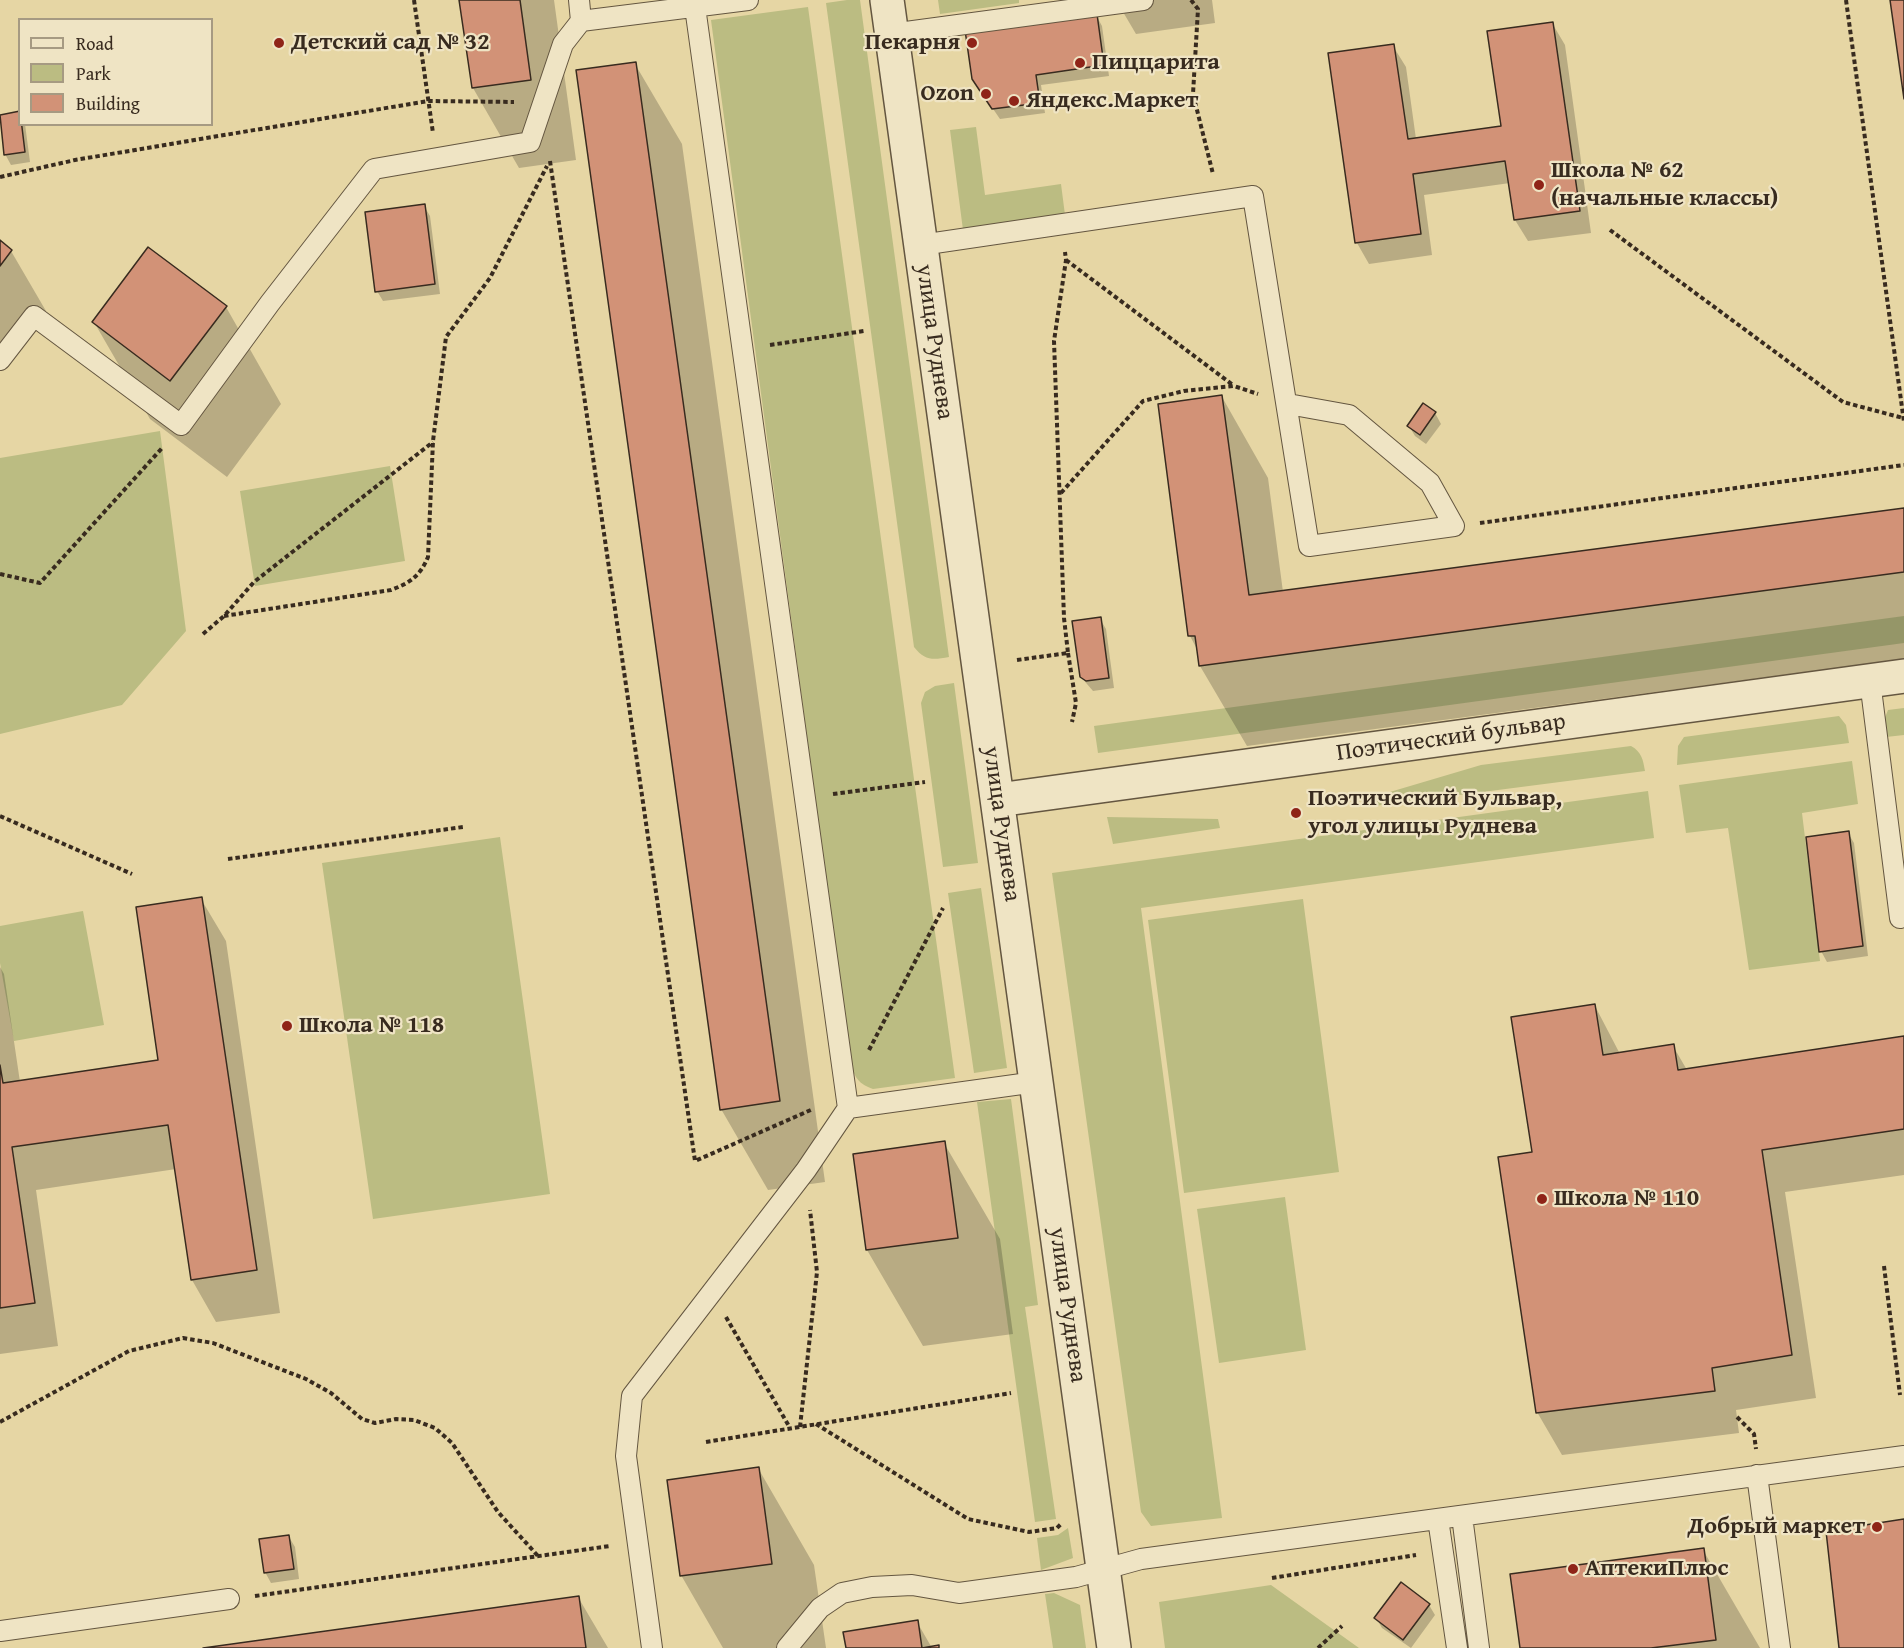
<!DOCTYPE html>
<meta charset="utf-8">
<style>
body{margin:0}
#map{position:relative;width:1904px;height:1648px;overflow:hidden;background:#e6d6a4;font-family:"Gentium Book Plus",serif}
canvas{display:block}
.legend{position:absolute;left:18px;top:18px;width:195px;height:108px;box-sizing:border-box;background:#efe4c4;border:2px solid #a69a82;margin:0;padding:8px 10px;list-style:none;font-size:18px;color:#382b1f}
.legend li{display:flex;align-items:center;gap:12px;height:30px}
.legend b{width:30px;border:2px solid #a69a82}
</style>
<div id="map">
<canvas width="1904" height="1648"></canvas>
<ul class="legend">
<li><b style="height:8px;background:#efe4c4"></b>Road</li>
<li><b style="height:16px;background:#bbbc82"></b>Park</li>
<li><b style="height:16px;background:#d29277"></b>Building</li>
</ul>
</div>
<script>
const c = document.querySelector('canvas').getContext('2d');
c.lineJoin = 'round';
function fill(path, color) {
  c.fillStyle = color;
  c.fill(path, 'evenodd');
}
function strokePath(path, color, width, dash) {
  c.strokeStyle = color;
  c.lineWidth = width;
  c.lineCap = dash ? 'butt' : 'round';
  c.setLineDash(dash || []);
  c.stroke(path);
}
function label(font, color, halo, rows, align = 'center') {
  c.font = font + ' "Gentium Book Plus",serif';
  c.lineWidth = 4.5;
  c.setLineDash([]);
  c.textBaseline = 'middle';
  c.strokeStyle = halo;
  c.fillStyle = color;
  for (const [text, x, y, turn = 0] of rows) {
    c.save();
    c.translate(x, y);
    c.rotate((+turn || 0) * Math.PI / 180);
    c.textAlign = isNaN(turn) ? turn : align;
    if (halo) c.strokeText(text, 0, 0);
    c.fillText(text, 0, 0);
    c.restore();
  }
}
fill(new Path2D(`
 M847 0H860L949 657C933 660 925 661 914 647L826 3Z
 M938 0H1019V3L940 14Z
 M808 7 955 1078 873 1089C859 1084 855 1078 851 1065L711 20Z
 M976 127 985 195 1061 184 1065 215 963 230 950 130Z
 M160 431 186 631 122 705 0 734V458Z
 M390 466 405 561 255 586 240 491Z
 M1904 616V643L1098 753 1094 726Z
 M954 683 978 863 943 867 921 703 925 692 935 686Z
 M1904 708V735L1886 737 1884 720 1888 710Z
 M1839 716 1846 725 1849 743 1677 765 1678 746 1684 737Z
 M1631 746C1642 752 1643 760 1645 771L1374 806 1373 797 1481 765Z
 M1852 761 1858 804 1802 813 1820 961 1749 970 1728 828 1686 833 1679 785Z
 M1648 791 1654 838 1141 908 1222 1518 1151 1526 1141 1512 1052 873Z
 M1107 817 1218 819 1220 828 1113 844Z
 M500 837 550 1194 373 1219 322 863Z
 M981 888 1007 1068 974 1073 948 893Z
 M1303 899 1339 1172 1184 1193 1148 920Z
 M83 911 104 1025 14 1041 0 963V926Z
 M1011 1099 1038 1305 1025 1307 1056 1519 1035 1522 977 1102Z
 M1285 1197 1306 1350 1219 1363 1197 1209Z
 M1068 1528 1073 1558 1041 1570 1037 1538 1058 1535Z
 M1271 1585 1359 1648H1165L1159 1602Z
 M1054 1593 1080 1605 1086 1648H1053L1045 1594Z`), '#bbbc82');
fill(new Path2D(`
 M461 0H554L576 160 519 168 473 88Z
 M1116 0H1212L1215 23 1136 34Z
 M1096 15 1102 26 1109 76 1041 85 1045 113 1000 119 980 90Z
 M1552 23 1565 45 1591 233 1528 241 1515 220 1510 183 1424 195 1432 255 1369 264 1357 243 1330 55 1393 46 1406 67 1416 139 1502 127Z
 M635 64 682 144 825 1182 768 1190 721 1109Z
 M19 113 20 124H25L30 162 11 165 5 154 0 116Z
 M424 206 430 216 440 294 383 301 377 291Z
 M0 242 11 251 46 311 0 371Z
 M226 307 281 404 227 477 150 419 94 322Z
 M1222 397 1268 478 1283 592 1904 509V659L1247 746 1200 666 1198 651 1190 636Z
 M1435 413 1441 424 1426 444 1415 436 1409 426Z
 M1100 619 1106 629 1114 688 1093 691 1081 677Z
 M1848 833 1854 843 1868 956 1827 962 1821 951Z
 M201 899 226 941 280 1313 216 1322 192 1280 176 1169 36 1190 58 1346 0 1354V967L4 974 20 1082 160 1062Z
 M1595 1006 1620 1054 1673 1046 1687 1070 1904 1038V1175L1785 1192 1816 1398 1736 1410 1739 1433 1562 1455 1537 1412 1533 1153Z
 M944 1143 1000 1239 1013 1334 923 1346 867 1250Z
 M758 1468 814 1565 826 1648H723L681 1575Z
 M289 1537 295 1547 299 1579 271 1583 265 1572Z
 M1703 1550 1760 1648H1521Z
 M578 1597 608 1648H214Z
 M1429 1605 1435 1615 1411 1648 1382 1628 1376 1618Z
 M917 1622 932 1648H939H847Z`), '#0003');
const building = new Path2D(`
 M459 0H520L531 80 472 88Z
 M1890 0H1904V99Z
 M1097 14 1104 65 1036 75 1040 103 992 109 972 79 965 30Z
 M1553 22 1580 211 1514 220 1505 161 1413 174 1421 234 1355 243 1328 53 1394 44 1408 139 1501 126 1487 31Z
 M636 62 780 1101 720 1110 576 70Z
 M20 111 25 152 4 155 0 115Z
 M425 204 435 284 375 292 365 212Z
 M0 240 12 250 0 266Z
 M148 247 227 306 170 381 92 322Z
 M1222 395 1249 595 1904 508V572L1199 666 1195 636H1188L1158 404Z
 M1423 403 1436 412 1420 435 1407 426Z
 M1101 617 1109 678 1086 681 1080 677 1072 621Z
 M1849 831 1863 946 1819 952 1806 837Z
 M202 897 257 1270 191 1280 168 1125 12 1147 35 1303 0 1308V1065L3 1083 158 1060 136 907Z
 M1595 1004 1603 1055 1674 1044 1678 1070 1904 1036V1129L1762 1150 1792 1355 1712 1368 1715 1391 1536 1413 1498 1157 1532 1152 1511 1017Z
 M945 1141 958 1238 866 1250 853 1154Z
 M759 1467 772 1564 680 1576 667 1480Z
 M1904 1519V1648H1839L1826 1531Z
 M289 1535 294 1569 264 1573 259 1539Z
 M1704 1548 1716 1640 1651 1648H1520L1510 1574Z
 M1401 1582 1430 1604 1403 1640 1374 1618Z
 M579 1596 586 1648H203Z
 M918 1620 922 1648 939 1645V1648H846L843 1632Z`);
fill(building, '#d29277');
strokePath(building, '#382b1f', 1.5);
const service = new Path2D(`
 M579 0 581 21 748 0
 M891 34 1143 0
 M921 245 1253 196 1309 546 1454 526 1430 483 1349 415 1288 404
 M0 360 34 316 181 425 270 303 374 169 530 142 563 44 581 21
 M1870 681 1900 918
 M848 1108 1036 1082
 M1757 1475 1780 1648
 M1462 1516 1479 1648
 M1438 1519 1457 1648
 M0 1631 229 1599
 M652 1648 626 1456 632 1396 806 1170 848 1108 695 7
 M787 1648 820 1608 842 1593 872 1587 912 1585 959 1593 1076 1577 1141 1559 1904 1456`);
const minor = new Path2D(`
 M887 0 1114 1648
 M998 800 1904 676`);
strokePath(service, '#645640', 22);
strokePath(minor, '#645640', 36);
strokePath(new Path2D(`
 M414 0 433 133
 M1191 0 1198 9 1193 94 1213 174
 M1846 0 1904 422
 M550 161 695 1161 813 1109
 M0 177 75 160 428 101 514 102
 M1610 230 1843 402 1903 418
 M1066 260 1233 385
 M770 345 864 331
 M1061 493 1143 401 1184 391 1234 386 1258 394
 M1480 523 1904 465
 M0 574 40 583 163 447
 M224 616 391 590C410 583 420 576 428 557L433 441 446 337 490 278 547 166
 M203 634 224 616 254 582 433 442
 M1068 653 1076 703 1072 722
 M1017 660 1068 653 1064 618 1054 341 1066 260 1065 252
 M833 794 925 782
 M0 816 132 874
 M228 859 463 827
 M869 1050 943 908
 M1884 1266 1900 1395
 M726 1317 790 1428
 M1737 1417 1754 1434 1756 1449
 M0 1422 129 1351 183 1338 213 1343 306 1379 331 1393 362 1419 375 1423 396 1419 414 1420 435 1428 452 1443 498 1512 538 1556
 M816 1424 968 1519 1029 1532 1057 1528 1061 1524
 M800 1427 817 1272 810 1210
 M706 1442 1011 1393
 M1272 1578 1416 1555
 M255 1596 610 1546
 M1318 1648 1342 1626`), '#382b1f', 4, [4.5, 3]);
strokePath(service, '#efe4c4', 20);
strokePath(minor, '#efe4c4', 33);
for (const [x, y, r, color] of [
 [279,43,6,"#8f2418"],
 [972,43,6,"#8f2418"],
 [1080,63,6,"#8f2418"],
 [986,94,6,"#8f2418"],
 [1014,101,6,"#8f2418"],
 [1539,185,6,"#8f2418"],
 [1296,813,6,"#8f2418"],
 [287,1026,6,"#8f2418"],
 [1542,1199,6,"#8f2418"],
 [1877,1527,6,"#8f2418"],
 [1573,1569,6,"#8f2418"]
]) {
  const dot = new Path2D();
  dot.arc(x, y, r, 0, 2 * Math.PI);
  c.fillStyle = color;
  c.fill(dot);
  strokePath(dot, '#efe4c4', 2);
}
label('bold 24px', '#382b1f', '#efe4c4', [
 ["Детский сад № 32",291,43],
 ["Пекарня",960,43,"right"],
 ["Пиццарита",1092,63],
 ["Ozon",974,94,"right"],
 ["Яндекс.Маркет",1026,101],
 ["Школа № 62",1551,171],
 ["(начальные классы)",1551,199],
 ["Поэтический Бульвар,",1308,799],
 ["угол улицы Руднева",1308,827],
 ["Школа № 118",299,1026],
 ["Школа № 110",1554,1199],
 ["Добрый маркет",1865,1527,"right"],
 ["АптекиПлюс",1585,1569]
], 'left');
label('24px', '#382b1f', '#efe4c4', [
 ["улица Руднева",934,342,82],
 ["Поэтический бульвар",1451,738,-8],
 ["улица Руднева",1001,824,82],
 ["улица Руднева",1067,1305,82]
]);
</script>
